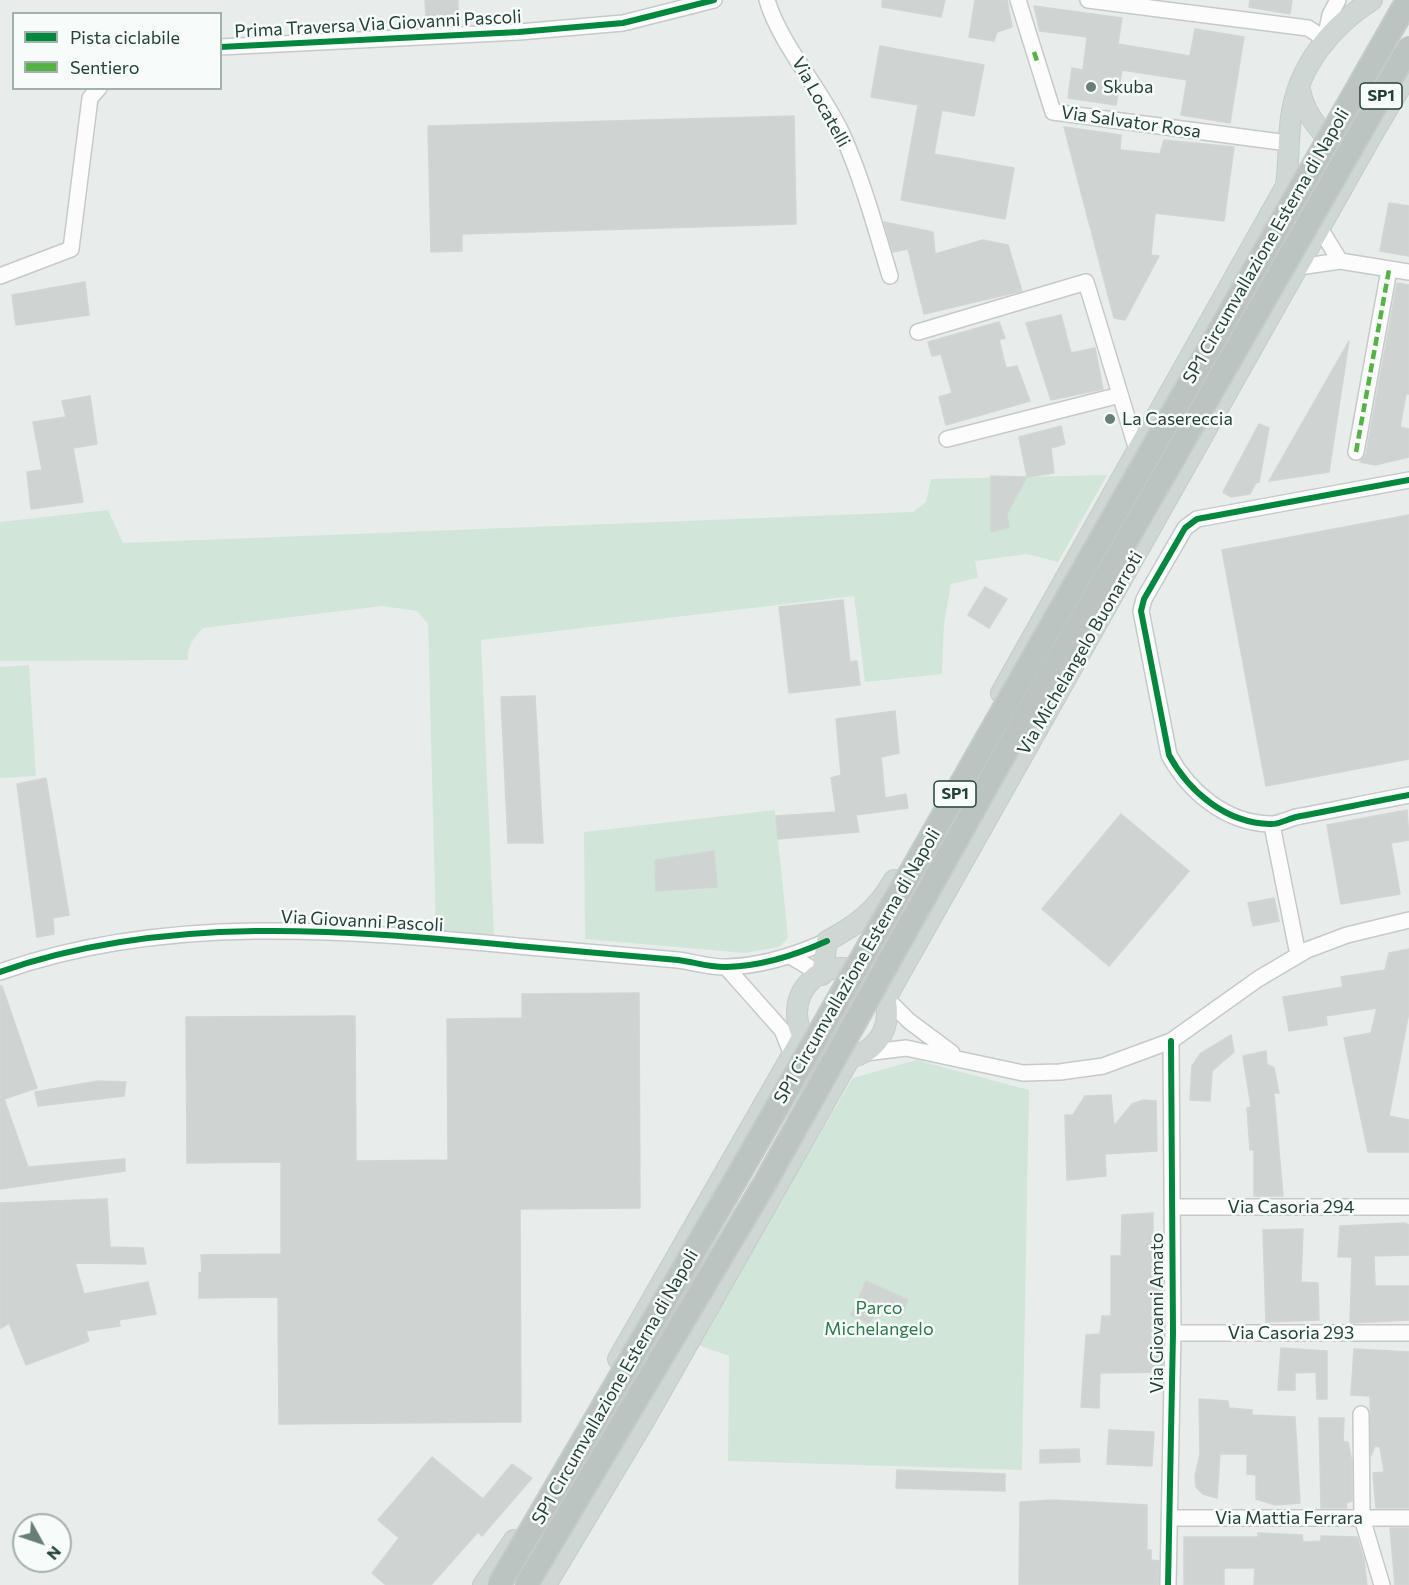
<!DOCTYPE html>
<style>
body{margin:0}
#map{position:relative;width:1409px;height:1585px;overflow:hidden;background:#e8edeb;font-family:Commissioner,sans-serif}
canvas{display:block}
.legend{position:absolute;left:12px;top:12px;width:210px;height:78px;box-sizing:border-box;background:#f7fbf9;border:2px solid #a3b1ad;margin:0;padding:8px 10px;list-style:none;font-size:18px;color:#24423a}
.legend li{display:flex;align-items:center;gap:12px;height:30px}
.legend b{width:30px;border:2px solid #a3b1ad}
.north{position:absolute;left:12px;top:1513px;width:60px;height:60px;box-sizing:border-box;background:#f7fbf9;border:2px solid #a3b1ad;border-radius:50%;rotate:130deg;font-size:16px;font-weight:700;line-height:24px;text-align:center;color:#24423a}
.north::after{content:'';display:block;margin:auto;width:21px;height:27px;background:#697e78;clip-path:polygon(50% 0,100% 100%,50% 72%,0 100%)}
</style>
<div id="map">
<canvas width="1409" height="1585"></canvas>
<ul class="legend">
<li><b style="height:8px;background:#00873e"></b>Pista ciclabile</li>
<li><b style="height:8px;background:#55b346"></b>Sentiero</li>
</ul>
<div class="north">N</div>
</div>
<script>
const c = document.querySelector('canvas').getContext('2d');
c.lineJoin = 'round';
function fill(path, color) {
  c.fillStyle = color;
  c.fill(path, 'evenodd');
}
function strokePath(path, color, width, dash) {
  c.strokeStyle = color;
  c.lineWidth = width;
  c.lineCap = dash ? 'butt' : 'round';
  c.setLineDash(dash || []);
  c.stroke(path);
}
function label(font, color, halo, rows, align = 'center') {
  c.font = font + ' Commissioner,sans-serif';
  c.lineWidth = 5;
  c.setLineDash([]);
  c.textBaseline = 'middle';
  c.strokeStyle = halo;
  c.fillStyle = color;
  for (const [text, x, y, turn = 0] of rows) {
    c.save();
    c.translate(x, y);
    c.rotate((+turn || 0) * Math.PI / 180);
    c.textAlign = isNaN(turn) ? turn : align;
    if (halo) c.strokeText(text, 0, 0);
    c.fillText(text, 0, 0);
    c.restore();
  }
}
fill(new Path2D(`
 M1107 475 1058 562 1027 554 975 561 978 578 951 584 944 624 942 674 865 682 854 596 481 640 494 936 436 932 428 624 417 611 382 606 203 628C194 638 187 646 188 660L0 661V522L108 510 123 543 913 512 926 502 931 479Z
 M29 665 36 776 0 778V667Z
 M775 810 788 938 779 947 745 953 585 939 584 832Z
 M916 1060 1029 1090 1022 1470 728 1461 729 1356 695 1344 853 1078Z`), '#d1e6d8');
const building = new Path2D(`
 M425 0H458V15L426 17Z
 M882 0H945L941 17 882 7Z
 M975 0H1007L1012 27 997 32 994 41 969 37Z
 M1250 0H1292L1290 14 1249 7Z
 M1034 6 1122 18 1118 44 1190 56 1195 29 1244 37 1230 123 1181 115 1187 80 1122 70 1116 105 1068 98 1072 68 1083 70 1087 37 1040 31Z
 M880 46 984 65 974 116 942 110 934 154 1014 168 1005 219 901 200 918 105 871 97Z
 M794 116 796 224 462 234V251L431 252 428 126Z
 M1064 127 1121 135 1120 150 1160 154 1164 140 1234 147 1224 221 1155 213 1151 255 1159 256 1125 320 1114 318Z
 M1389 203 1409 206V256L1380 251Z
 M884 222 933 232 935 254 983 240 1008 245 1022 291 924 314 908 249 893 252Z
 M85 282 89 315 16 325 12 295Z
 M1397 283 1409 285V394H1406L1400 427 1409 429V457L1375 465 1360 462 1366 454Z
 M1061 315 1071 353 1095 348 1103 389 1051 400 1026 323Z
 M999 322 1005 338 999 340 1006 368 1017 366 1030 401 946 425 939 397 952 393 941 354 932 356 928 342Z
 M1349 341 1329 472 1269 481Z
 M90 396 97 444 73 448 83 502 31 509 27 472 42 470 33 422 66 417 62 401Z
 M1259 424 1269 428 1259 482 1256 483 1250 494 1231 497 1223 492Z
 M1061 426 1065 444 1051 448 1054 473 1027 477 1019 437Z
 M991 476 1027 477 1007 514 1009 527 991 532Z
 M1409 515V759L1266 786 1222 550Z
 M985 587 1007 599 989 628 968 615Z
 M843 600 850 662 857 661 860 685 789 693 779 607Z
 M535 696 543 843H508L501 697Z
 M895 711 899 753 881 757 885 798 906 794 908 808 856 815 859 832 778 839 776 816 836 812 831 778 841 775 836 719Z
 M46 778 69 915 53 918 54 934 37 937 17 784Z
 M1407 810 1409 840 1391 843 1400 894 1341 904 1327 825Z
 M1121 814 1189 871 1109 966 1042 909Z
 M714 851 717 887 656 891 655 860Z
 M1274 898 1279 921 1253 926 1248 903Z
 M1409 949V1012L1389 1116 1409 1120V1152H1368L1344 1038 1371 1033 1377 1008 1326 1016 1327 1025 1289 1031 1283 997 1343 987 1341 977 1385 970 1389 953Z
 M0 986H2L37 1088 4 1099 28 1167 125 1159V1171L0 1189Z
 M639 993 640 1208 520 1209 521 1422 279 1424 278 1297 199 1298V1273L202 1272 201 1255 281 1254V1162L187 1163 186 1017 355 1016 356 1161 448 1160 447 1019 522 1018V994Z
 M1231 1035 1234 1052 1212 1071 1210 1101 1190 1100 1192 1066 1200 1054Z
 M1266 1051 1267 1064 1274 1068 1279 1093H1274L1283 1196H1254V1150H1250L1247 1108 1251 1107 1243 1056Z
 M98 1081 126 1082 124 1096 38 1106 35 1092Z
 M1111 1095 1114 1126 1132 1104 1144 1100 1156 1101 1157 1151 1105 1154 1106 1176 1067 1180 1065 1115H1073L1085 1096Z
 M107 1199 110 1247 143 1248 146 1264 75 1263 84 1294 148 1282 156 1314 119 1320 120 1326 86 1331 89 1341 26 1365 9 1323 0 1329V1203Z
 M1153 1213V1234L1161 1236V1309H1155L1153 1332 1163 1339 1162 1372 1100 1373 1099 1408 1081 1407 1086 1335 1100 1334 1102 1316H1111V1256H1121L1122 1215Z
 M1405 1223 1409 1225V1255L1374 1256 1375 1286H1409V1320L1350 1323 1352 1257H1338L1340 1226Z
 M1303 1229 1301 1282 1318 1283 1319 1320 1266 1322 1263 1230Z
 M866 1281 908 1300 900 1319 878 1310 869 1323 851 1315Z
 M1281 1348 1327 1351V1399H1317L1316 1372 1295 1373V1390H1278Z
 M1354 1349 1409 1352V1508H1376L1373 1473 1384 1472 1380 1447 1375 1446 1371 1456 1370 1396 1351 1395Z
 M1199 1399 1228 1401 1229 1408 1252 1410V1415L1295 1417 1300 1503 1275 1505 1256 1499V1475L1247 1474V1454H1220L1217 1498 1203 1494 1196 1487 1195 1476 1200 1454Z
 M1319 1418H1344L1343 1442H1348L1352 1462V1501L1346 1503 1347 1508H1321Z
 M1109 1430 1154 1432 1152 1466 1107 1464Z
 M1079 1449 1080 1462 1040 1463V1450Z
 M432 1457 483 1499 512 1464 532 1478 482 1536 478 1532 431 1585H386L372 1573 399 1538 378 1520Z
 M897 1470 1005 1474V1491L896 1488Z
 M1052 1500 1147 1505V1550H1151V1560L1159 1561 1158 1585H1019L1020 1502Z
 M1390 1528H1409V1585H1395Z
 M1258 1533 1302 1535 1303 1542 1321 1541V1536L1357 1537 1364 1560 1367 1585H1254L1255 1568H1224V1585H1184V1537H1258Z`);
fill(building, '#cfd4d2');
strokePath(building, '#d1d6d4', 1.5);
const minor = new Path2D(`
 M767 0C780 45 823 91 843 136 863 181 876 230 890 276
 M1018 0 1053 112 1288 143
 M1088 0 1308 28 1325 39 1330 15 1338 0
 M220 47 519 32 623 23 714 0
 M1321 230 1340 261
 M1299 267 1340 261 1409 272
 M0 276 71 249 90 98 99 88
 M918 332 1086 282 1137 450
 M947 439 1120 395
 M1356 452 1389 270
 M1409 480 1197 519 1185 528 1144 599 1141 611 1169 755C1189 792 1226 823 1270 824 1278 825 1288 819 1296 817 1334 810 1371 802 1409 795
 M1272 825 1298 955
 M792 957 822 975
 M726 967 782 1030 792 1055
 M0 972C169 912 354 931 529 947 579 951 628 956 678 960 694 962 711 968 727 967 762 966 796 955 827 941
 M886 998 909 1021 952 1053
 M865 1053 906 1048 1023 1073 1060 1072 1103 1066 1171 1041 1258 979 1307 950 1347 935 1409 920
 M1172 1207H1409
 M1173 1333H1409
 M1361 1414 1362 1518 1382 1585
 M1169 1518H1409
 M1168 1585 1173 1333 1171 1041`);
const major = new Path2D(`
 M1300 90C1304 111 1324 146 1349 143 1357 143 1364 139 1372 135L1409 73
 M1001 693 1286 186C1289 163 1288 140 1291 117 1298 67 1330 27 1372 0
 M797 1013a45 45 0 1 1 90 0a45 45 0 1 1-90 0Z
 M822 975 827 941C857 925 877 910 894 880
 M886 998 1372 135
 M618 1359 803 1036
 M483 1585 514 1540
 M546 1585 644 1421 850 1058`);
strokePath(minor, '#c5cac8', 18);
strokePath(major, '#c3ccc9', 22);
strokePath(minor, '#fcfcfc', 15);
strokePath(major, '#cfd7d5', 20);
const highwayBridge = new Path2D(`
 M499 1585 739 1174 1408 0
 M526 1585 765 1183 1028 712 1409 47`);
strokePath(highwayBridge, '#c3ccc9', 26, []);
strokePath(highwayBridge, '#bcc4c2', 22);
strokePath(new Path2D(`
 M1034 52 1037 61
 M1356 452 1389 270`), '#55b346', 4.5, [9, 4.5]);
strokePath(new Path2D(`
 M220 47 519 32 623 23 714 0
 M1409 480 1197 519 1185 528 1144 599 1141 611 1169 755C1189 792 1226 823 1270 824 1278 825 1288 819 1296 817 1334 810 1371 802 1409 795
 M0 972C169 912 354 931 529 947 579 951 628 956 678 960 694 962 711 968 727 967 762 966 796 955 827 941
 M1168 1585 1173 1333 1171 1041`), '#00873e', 6);
for (const [x, y, r, color] of [
 [1091,87,6,"#697e78"],
 [1110,419,6,"#697e78"]
]) {
  const dot = new Path2D();
  dot.arc(x, y, r, 0, 2 * Math.PI);
  c.fillStyle = color;
  c.fill(dot);
  strokePath(dot, '#f7fbf9', 2);
}
for (const [x, y, w] of [
 [1381,96,42],
 [955,794,42]
]) {
  const box = new Path2D();
  box.roundRect(x - w / 2, y - 13, w, 26, 4.5);
  c.fillStyle = '#f7fbf9';
  c.fill(box);
  strokePath(box, '#24423a', 1.5);
}
label('bold 16px', '#24423a', null, [
 ["SP1",1381,96],
 ["SP1",955,794]
]);
label('18px', '#24423a', '#f7fbf9', [
 ["Prima Traversa Via Giovanni Pascoli",378,24,-3],
 ["Via Locatelli",821,102,61],
 ["Via Salvator Rosa",1131,122,8],
 ["SP1 Circumvallazione Esterna di Napoli",1266,246,-60],
 ["Via Michelangelo Buonarroti",1080,653,-60],
 ["Via Giovanni Pascoli",362,921,3],
 ["SP1 Circumvallazione Esterna di Napoli",857,966,-60],
 ["Via Casoria 294",1291,1207],
 ["Via Giovanni Amato",1157,1313,-90],
 ["Via Casoria 293",1291,1333],
 ["SP1 Circumvallazione Esterna di Napoli",615,1387,-60],
 ["Via Mattia Ferrara",1289,1518]
]);
label('18px', '#24423a', '#f7fbf9', [
 ["Skuba",1103,87],
 ["La Casereccia",1122,419]
], 'left');
label('18px', '#2d7a4b', '#f7fbf9', [
 ["Parco",879,1308],
 ["Michelangelo",879,1329]
]);
</script>
